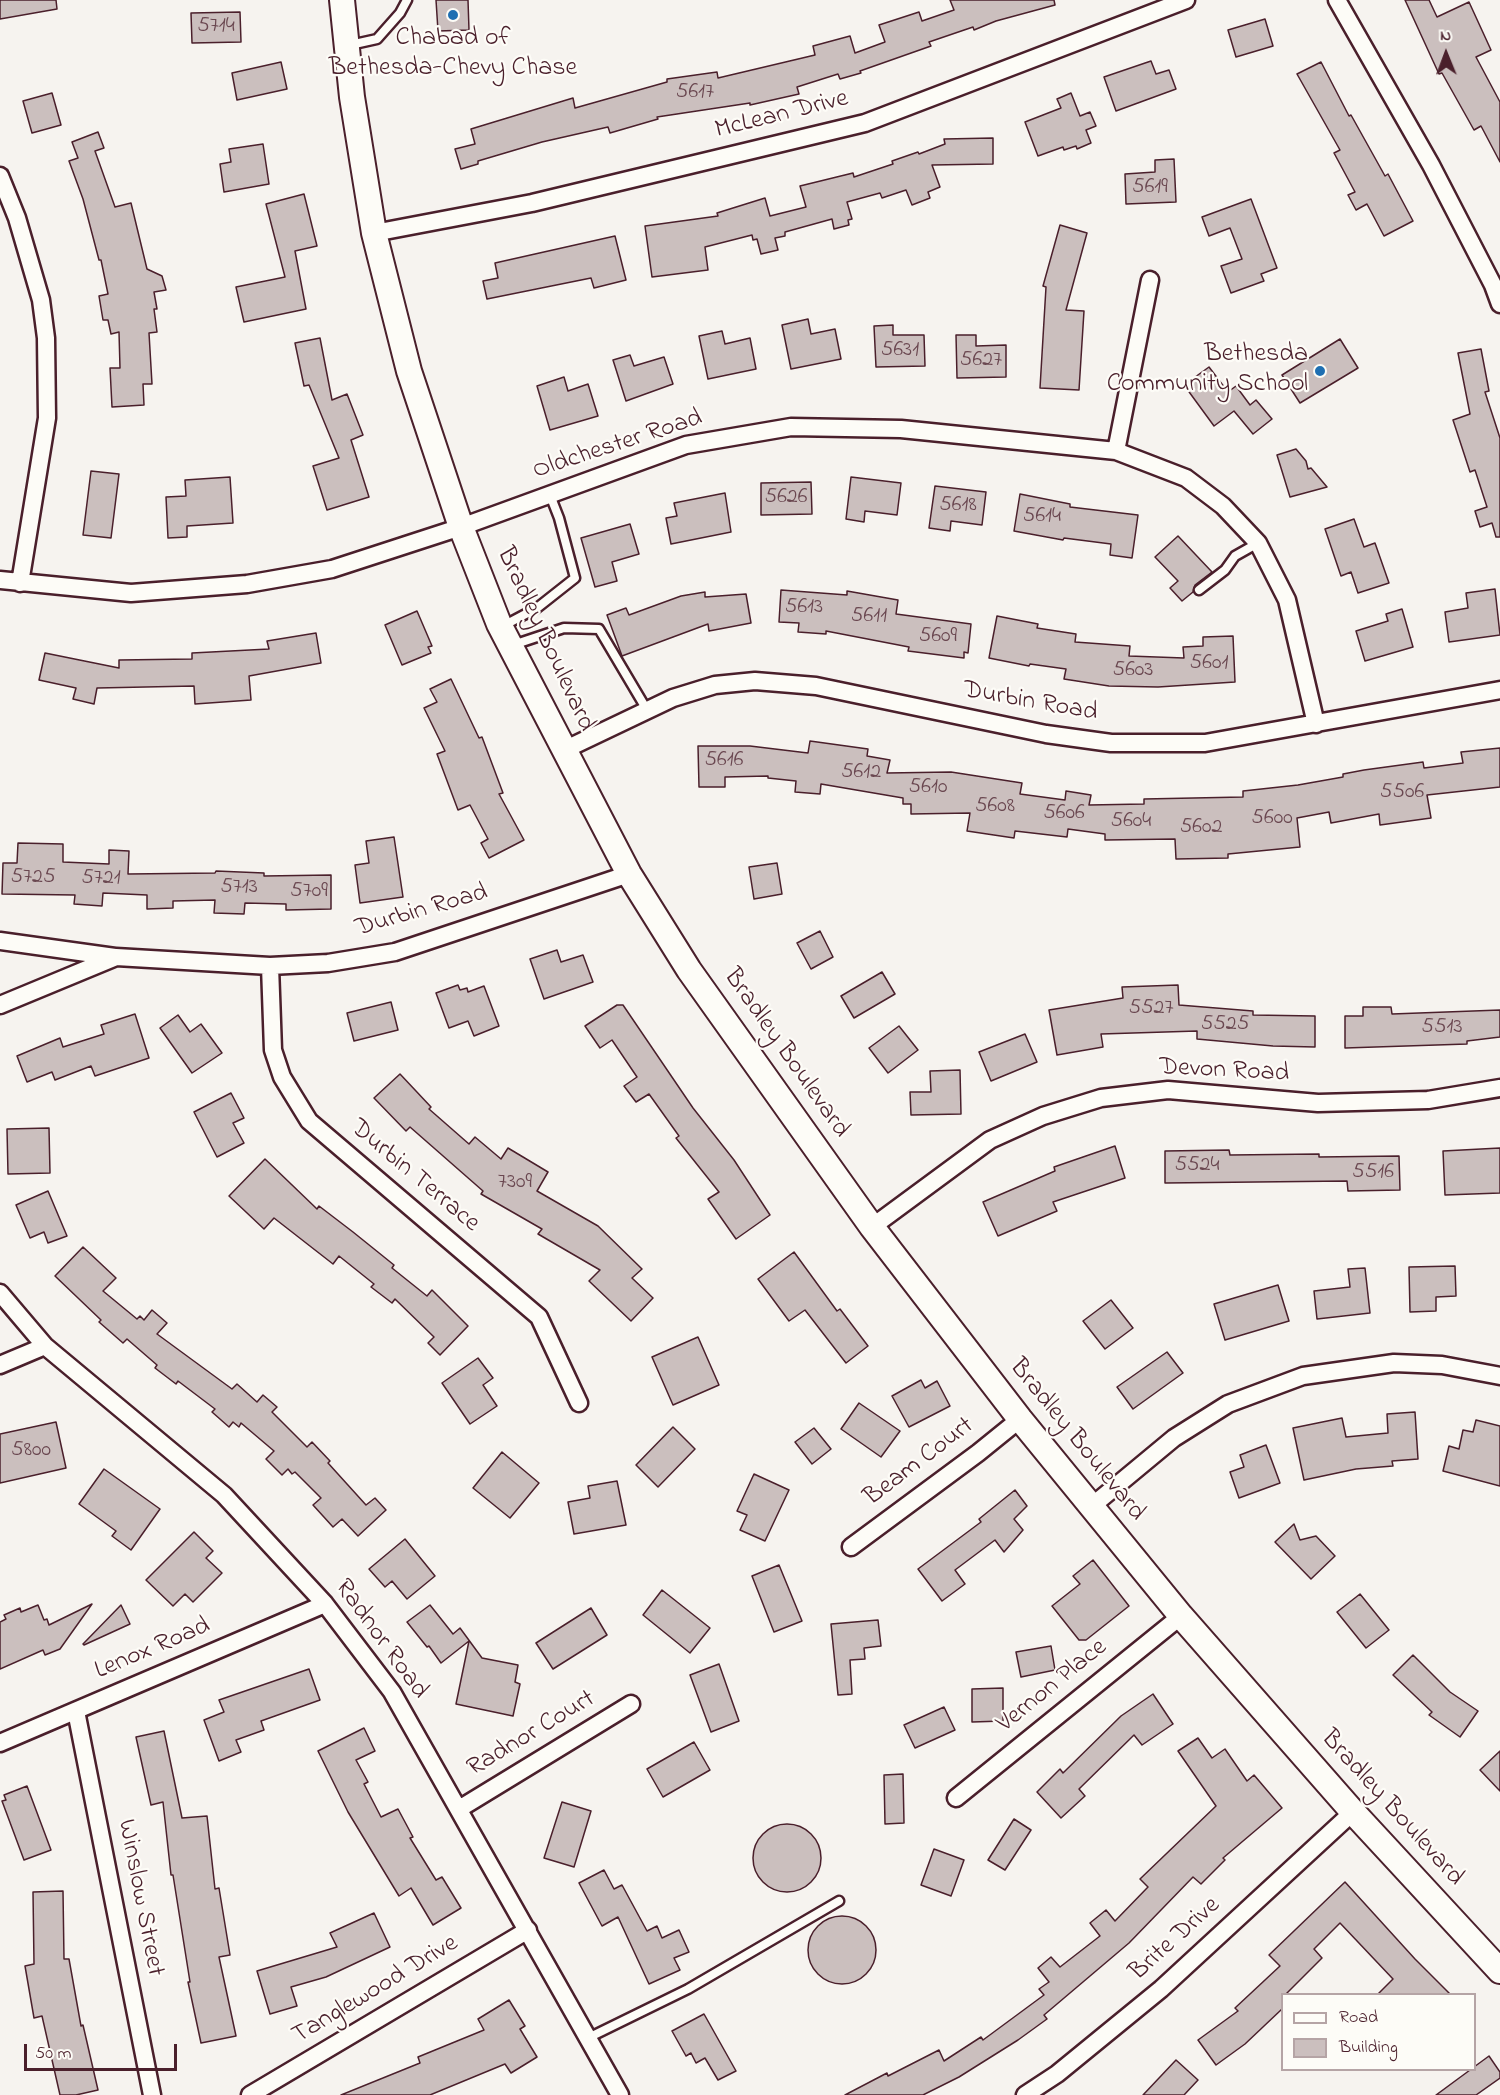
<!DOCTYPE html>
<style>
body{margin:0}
#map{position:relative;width:1500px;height:2095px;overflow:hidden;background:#f6f3ef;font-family:"Indie Flower",sans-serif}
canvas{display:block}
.legend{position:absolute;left:1281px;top:1993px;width:195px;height:78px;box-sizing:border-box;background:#fdfcf7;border:2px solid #b5a4a5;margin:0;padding:8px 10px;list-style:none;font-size:18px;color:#4a1f2b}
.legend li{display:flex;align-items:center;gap:12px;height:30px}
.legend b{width:30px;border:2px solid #b5a4a5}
.north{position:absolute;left:1416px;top:24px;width:60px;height:60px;-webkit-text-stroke:4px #fdfcf7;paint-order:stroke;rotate:359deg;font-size:16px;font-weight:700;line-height:24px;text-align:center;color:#4a1f2b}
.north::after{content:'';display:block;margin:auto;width:21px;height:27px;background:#4a1f2b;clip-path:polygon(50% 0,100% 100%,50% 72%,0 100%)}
.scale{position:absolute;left:24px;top:2044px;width:153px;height:27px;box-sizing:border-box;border:3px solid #4a1f2b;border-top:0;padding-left:8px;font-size:18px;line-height:21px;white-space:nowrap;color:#4a1f2b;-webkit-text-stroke:4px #fdfcf7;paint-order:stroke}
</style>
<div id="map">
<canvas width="1500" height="2095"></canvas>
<ul class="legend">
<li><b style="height:8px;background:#fdfcf7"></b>Road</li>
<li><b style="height:16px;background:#cbbfbe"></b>Building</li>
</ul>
<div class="north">N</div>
<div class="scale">50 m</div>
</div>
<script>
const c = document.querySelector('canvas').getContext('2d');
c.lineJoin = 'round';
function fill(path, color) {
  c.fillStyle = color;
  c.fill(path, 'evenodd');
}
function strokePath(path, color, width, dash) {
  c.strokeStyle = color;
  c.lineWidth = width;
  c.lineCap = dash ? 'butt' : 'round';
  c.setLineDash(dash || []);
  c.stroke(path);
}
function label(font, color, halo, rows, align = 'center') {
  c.font = font + ' "Indie Flower",sans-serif';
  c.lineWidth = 4.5;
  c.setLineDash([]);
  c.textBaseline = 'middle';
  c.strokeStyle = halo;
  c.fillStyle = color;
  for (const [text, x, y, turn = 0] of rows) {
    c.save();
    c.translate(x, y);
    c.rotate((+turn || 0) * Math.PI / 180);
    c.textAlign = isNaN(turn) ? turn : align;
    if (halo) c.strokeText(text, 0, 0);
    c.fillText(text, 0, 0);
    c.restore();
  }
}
const building = new Path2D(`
 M0 0H56L57 9 0 19Z
 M436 0H468L469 30 438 31Z
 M950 0H1054L1055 5 996 21 974 30 973 27 929 42 931 46 860 71 861 73 840 79 838 74 797 87 799 94 750 105V103L657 117 658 119 610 133 608 127 542 142 478 161V164L461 169 455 149 475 144 471 129 573 98 575 108 667 82V79L717 72 718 78 815 55 813 46 850 36 855 53 885 42 879 25 919 12 922 21 954 10Z
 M1405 0H1429L1437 17 1469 2 1491 50 1476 57 1500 102V162L1481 126 1474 130 1442 73 1439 74Z
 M240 12 241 42 192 43 191 13Z
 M1265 19 1273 46 1236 57 1228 30Z
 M1151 61 1156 74 1169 70 1176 89 1116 111 1104 77Z
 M281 62 287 89 237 100 232 73Z
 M1321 62 1349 116 1351 115 1385 176 1388 174 1413 221 1384 236 1367 204 1356 210 1348 195 1355 192 1334 153 1340 150 1297 74Z
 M52 93 61 125 32 133 23 101Z
 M1071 93 1080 116 1090 112 1096 126 1086 130 1091 143 1077 149 1076 146 1064 150 1063 147 1038 156 1025 122 1061 108 1057 99Z
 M98 132 104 148 95 151 115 207 131 203 147 269 162 276 166 290 154 292 157 309H154L157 332 149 333 152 384H143L144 405 112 407 110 368H120L119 332 111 334 108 320H103L99 296 108 294 101 260H99L83 199 69 161 78 158 72 142Z
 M993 138V164L932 165 940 187 928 192 930 198 912 205 906 190 882 198 880 193 847 202 852 219 848 220 849 225 834 229 832 219 785 232V236L775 238 778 250 761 254 757 239 753 240 752 235 705 247 708 270 652 277 645 226 718 216 717 213 765 198 770 216 806 207 800 186 853 173 854 177 893 164 892 161 918 152 919 154 945 144 944 139Z
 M263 144 269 184 224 192 220 164 231 162 229 149Z
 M1174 159 1176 202 1126 204 1125 174 1155 172V160Z
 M304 194 317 246 295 251 306 309 244 322 236 287 285 277 266 204Z
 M1251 199 1277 268 1261 274 1264 281 1231 293 1221 266 1242 259 1230 228 1209 236 1202 217Z
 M1060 225 1087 233 1066 310 1084 311 1079 390 1040 388 1046 287 1043 286Z
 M615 236 626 280 594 288 591 278 487 299 483 281 498 278 495 263Z
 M808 319 811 334 835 329 841 359 791 369 782 325Z
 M893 325V335H924L925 366 876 367 874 326Z
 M722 331 725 344 750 338 756 369 708 379 699 336Z
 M956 335H976V346L1006 345V377L957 378Z
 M320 338 332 400 347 394 363 435 351 440 369 497 327 510 313 466 339 458 309 385 304 386 295 343Z
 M1340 339 1358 368 1300 403 1282 375Z
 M1481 349 1489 391 1485 392 1500 438V537H1496L1492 523 1480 527 1475 511 1487 507 1475 470 1470 472 1453 420 1470 414 1458 353Z
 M630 355 634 366 664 357 673 384 626 401 613 360Z
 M1209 367 1228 392 1236 386 1250 405 1256 400 1272 419 1253 434 1234 411 1214 426 1184 385Z
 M564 377 568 391 588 384 598 416 550 430 537 386Z
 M1296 449 1306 461 1308 469 1311 468 1327 487 1290 497 1277 455Z
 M91 471 119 474 111 538 83 535Z
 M230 477 233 523 187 526V537L168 538 166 497 186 496 185 480Z
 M851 477 901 483 897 515 865 511 864 522 846 519Z
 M811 482 812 514 761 515V483Z
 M935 486 986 492 982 525 951 521 950 531 929 528Z
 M725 493 731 532 671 544 666 518 677 516 674 503Z
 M1020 494 1070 504V507L1138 515 1132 558 1110 555 1111 544 1064 538 1063 540 1014 531Z
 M1354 519 1364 547 1375 543 1389 583 1358 593 1351 572 1341 576 1325 529Z
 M630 524 639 554 612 562 617 581 595 587 581 538Z
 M1178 536 1212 572 1195 585 1193 592 1182 601 1170 588 1178 581 1155 557Z
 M1495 589 1500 635 1449 642 1445 612 1468 608 1466 593Z
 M781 590 847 595V591L898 600 896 614 971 624 968 653 964 652V658L908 651 909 647 826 631V634L798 632 799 623 779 622Z
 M705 592V597L746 594 751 623 709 631 708 624 622 656 607 615 626 608 629 615 681 596Z
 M1402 609 1413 647 1365 661 1356 631 1388 621 1386 614Z
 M417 611 432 646 428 647 431 653 402 665 385 625Z
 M997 616 1038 624 1037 628 1076 634 1075 642 1130 646 1129 656 1184 658 1183 647 1203 646V637L1233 636 1235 682 1158 687 1109 686 1064 679 1066 669 1030 664 1029 666 989 658Z
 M316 633 321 663 249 676 251 700 195 704 194 686 97 688 94 704 73 699 76 688 39 680 45 653 119 668V660L192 659V653L269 649 267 641Z
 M451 679 479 738 482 737 503 793 499 794 524 840 489 858 481 843 488 839 470 805 458 810 437 754 445 751 424 708 437 702 430 689Z
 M810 741 868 749 867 756 890 760 887 773 951 772 1022 783 1020 794 1065 800 1066 791 1091 795 1089 805 1144 804V799L1243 797V791L1298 785 1343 777V774L1364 770 1423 762 1424 768 1463 763 1461 752 1500 748V787L1427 795 1431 818 1380 825 1379 814 1331 823 1329 812 1297 818 1300 847 1228 854V858L1176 859 1175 839 1105 840V834L1068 829 1067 837 1015 831 1014 838 967 831 970 813 911 814V804H903V798L821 784 820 794 795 792 796 781 768 778V776L725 777V787H699L698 746H750L808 753Z
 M394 837 403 897 360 903 355 865 369 863 366 841Z
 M18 843 63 844V862L109 864V850L129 851 128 874 215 873 216 871 264 873V876L331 875V909L286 910V904L245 903 244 914 214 913 215 900 173 901V908L147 909V895L103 893 102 906 74 904 75 895 2 894 3 863H17Z
 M777 863 782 894 754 899 749 867Z
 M820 931 833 957 811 969 797 943Z
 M557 950 561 962 583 955 593 982 544 999 530 959Z
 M882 972 895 994 854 1018 841 996Z
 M458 985 460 990 467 988 468 992 484 986 499 1026 474 1036 468 1021 449 1028 436 993Z
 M1178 985 1179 1005 1253 1011V1015L1315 1016V1047L1273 1046 1197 1039V1031L1101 1034 1103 1047 1057 1055 1049 1010 1123 998 1122 987Z
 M391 1002 398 1030 354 1041 347 1013Z
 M617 1005H623L693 1108 734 1160 770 1215 736 1239 708 1199 719 1192 676 1138 679 1136 649 1094 636 1102 624 1086 637 1077 612 1040 600 1048 585 1026Z
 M1363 1007H1391L1392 1014 1500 1010V1037L1467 1041V1044L1345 1048V1016H1363Z
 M135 1014 149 1058 95 1076 91 1066 55 1080 52 1072 27 1082 17 1056 60 1038 63 1047 104 1034 101 1025Z
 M178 1015 190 1032 201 1024 222 1053 192 1073 160 1028Z
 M899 1026 918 1050 888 1073 869 1048Z
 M1025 1034 1037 1062 991 1081 979 1052Z
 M960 1070 961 1114 911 1115 910 1092H931L930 1071Z
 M400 1074 431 1107 429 1109 469 1144 475 1137 501 1159 508 1148 548 1172 537 1191 598 1226 642 1269 632 1278 653 1298 631 1321 589 1281 600 1270 538 1234 542 1229 481 1194 483 1191 410 1127 406 1131 374 1098Z
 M231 1093 244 1118 233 1123 244 1143 217 1157 194 1112Z
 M49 1128 50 1173 8 1174 7 1129Z
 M1115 1146 1125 1178 1053 1202 1057 1211 998 1236 983 1202 1055 1171 1054 1167Z
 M1500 1148V1193L1445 1195 1443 1151Z
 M1229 1150 1230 1155 1319 1154V1157L1399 1156 1400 1190 1348 1191 1347 1181 1165 1183V1151Z
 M265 1159 317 1209 319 1206 353 1232 394 1265 392 1268 427 1296 432 1290 468 1326 440 1355 428 1343 434 1337 395 1299 392 1303 371 1287 374 1284 339 1256 333 1264 274 1218 264 1229 229 1196Z
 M48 1191 67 1236 48 1243 44 1232 30 1238 16 1205Z
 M83 1247 116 1278 103 1291 137 1319 140 1316 144 1320 152 1310 167 1323 157 1334 232 1389 237 1384 257 1402 263 1395 277 1407 272 1412 307 1447 312 1442 330 1461 328 1463 366 1505 375 1498 386 1510 358 1536 342 1519 333 1527 313 1505 321 1498 295 1472 292 1474 288 1469 282 1475 266 1459 274 1451 241 1423 239 1427 233 1422 229 1427 212 1412 215 1409 178 1381 176 1384 155 1368 157 1365 127 1339 123 1343 99 1322 101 1320 55 1276Z
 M794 1252 837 1311 840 1309 868 1346 846 1363 805 1310 789 1321 758 1279Z
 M1455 1266 1456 1296 1436 1297V1311L1410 1312 1409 1267Z
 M1365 1268 1370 1313 1317 1319 1314 1291 1350 1287 1348 1269Z
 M1278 1285 1289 1321 1225 1340 1214 1304Z
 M1111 1300 1133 1328 1105 1349 1083 1321Z
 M698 1337 719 1385 673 1405 652 1357Z
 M1167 1352 1183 1373 1133 1409 1117 1387Z
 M478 1358 493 1378 483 1385 497 1406 470 1424 442 1383Z
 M921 1380 925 1388 937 1381 950 1406 909 1427 892 1396Z
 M859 1403 900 1431 881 1457 841 1429Z
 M1415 1412 1418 1459 1392 1461 1393 1466 1356 1469 1304 1480 1293 1428 1342 1418 1346 1437 1388 1433 1387 1414Z
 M1476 1420 1500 1426V1486L1443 1471 1449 1446 1459 1449 1463 1430 1473 1432Z
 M56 1422 66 1468 0 1483V1434Z
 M673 1427 695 1449 658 1487 636 1465Z
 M814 1428 831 1449 812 1464 795 1442Z
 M1266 1445 1280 1483 1239 1498 1230 1472 1244 1467 1240 1455Z
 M502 1452 539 1483 510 1518 473 1488Z
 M104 1469 160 1509 131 1550 112 1536 116 1531 79 1504Z
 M754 1474 789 1490 765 1541 740 1530 747 1515 737 1511Z
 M617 1481 626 1525 574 1534 568 1502 590 1498 588 1486Z
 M1015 1490 1027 1506 1014 1519 1023 1530 1004 1552 995 1540 955 1570 965 1584 942 1601 918 1569 981 1522 979 1519Z
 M1294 1524 1300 1540 1316 1536 1335 1556 1311 1579 1275 1542Z
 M194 1532 213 1551 206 1558 222 1573 193 1602 185 1594 173 1606 146 1580Z
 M405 1539 435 1576 407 1599 392 1581 385 1587 369 1569Z
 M1093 1560 1129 1606 1086 1640H1079L1052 1606 1080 1584 1073 1576Z
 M779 1565 802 1621 774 1632 752 1576Z
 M662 1590 710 1628 690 1653 643 1615Z
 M1360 1594 1389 1630 1366 1648 1337 1612Z
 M92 1604 60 1649 45 1655 43 1650 0 1669V1622L6 1619 4 1615 20 1608 21 1612 38 1605 44 1620 47 1619 49 1625Z
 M121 1605 130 1624 84 1645 83 1644Z
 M430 1605 453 1634 460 1628 482 1658 518 1665 515 1682 520 1684 513 1716 456 1704 469 1641 441 1663 429 1646 427 1647 407 1622Z
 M591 1608 607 1635 553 1669 536 1643Z
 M878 1620 881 1646 864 1648 865 1659 850 1660 852 1694 838 1695 831 1624Z
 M1051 1646 1055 1670 1021 1677 1016 1652Z
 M1413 1655 1450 1692 1478 1711 1460 1737 1429 1715 1432 1712 1393 1675Z
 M719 1664 739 1721 711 1732 690 1675Z
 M309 1669 320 1700 261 1721 264 1730 236 1740 241 1752 219 1761 204 1720 224 1712 219 1700Z
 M1003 1688V1721L972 1722V1689Z
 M1153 1694 1173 1724 1142 1745 1134 1735 1079 1789 1085 1796 1061 1818 1037 1792 1060 1769 1063 1773 1121 1716Z
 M944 1707 955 1730 915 1748 904 1725Z
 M364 1728 375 1751 356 1760 368 1782 364 1784 381 1817 398 1809 413 1837 410 1838 436 1880 442 1877 461 1908 433 1925 411 1888 399 1896 348 1812 318 1751Z
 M164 1731 182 1818 207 1816 215 1889 219 1888 230 1955 219 1957 236 2036 201 2043 188 1982H190L173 1875H171L163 1802 151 1805 136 1737Z
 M1198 1738 1212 1758 1225 1749 1247 1781 1254 1775 1282 1808 1223 1858 1225 1860 1201 1884 1193 1877 1129 1943 1044 2015 1047 2019 1018 2040 959 2077 923 2095H845L887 2073 888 2076 939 2050 944 2061 981 2037 983 2040 1044 1995 1039 1989 1049 1982 1038 1968 1051 1957 1060 1967 1100 1936 1090 1923 1106 1910 1115 1921 1148 1887 1140 1879 1216 1806 1178 1751Z
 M694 1742 710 1770 663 1797 647 1769Z
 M1500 1751V1791L1480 1770Z
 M903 1774 904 1823 885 1824 884 1775Z
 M27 1786 51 1850 24 1860 2 1801 6 1800 4 1795Z
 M562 1802 591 1811 574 1867 544 1858Z
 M1014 1819 1031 1830 1005 1870 988 1860Z
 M753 1858a34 34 0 1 1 68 0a34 34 0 1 1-68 0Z
 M934 1849 964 1860 951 1896 921 1885Z
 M604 1870 614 1889 622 1885 647 1931 657 1926 662 1938 679 1930 689 1952 674 1958 680 1970 649 1984 618 1917 602 1926 579 1883Z
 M1345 1882 1415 1959 1451 1995H1377L1393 1979 1340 1923 1314 1949 1322 1958 1285 1995H1282V2009L1245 2044 1216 2065 1198 2040 1238 2011 1235 2008 1280 1966 1269 1955Z
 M63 1891 64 1959H69L81 2026 83 2025 98 2090 76 2095H60L42 2016 34 2018 25 1966 34 1964 33 1892Z
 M374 1913 390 1947 326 1977 291 1987 297 2006 270 2014 257 1971 337 1947 330 1933Z
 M808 1950a34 34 0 1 1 68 0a34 34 0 1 1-68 0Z
 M509 2000 525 2026 520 2029 537 2057 511 2073 505 2064 430 2095H341L420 2063 418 2057 484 2030 478 2019Z
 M704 2014 736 2071 718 2080 705 2058 696 2063 691 2053 686 2056 672 2031Z
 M1489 2056 1500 2072V2078L1476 2095H1436L1470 2070H1474V2067Z
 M1176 2060 1198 2080 1184 2095H1143Z`);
fill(building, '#cbbfbe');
strokePath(building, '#4a1f2b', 1.5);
const lane = new Path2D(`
 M350 45 377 39 400 13 407 0
 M1199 590 1225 570 1235 556 1258 543
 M503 626 537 608 575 578 559 518 550 495
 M513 645 564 628 599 629 647 710
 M588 2038 688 1989 839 1901`);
const street = new Path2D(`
 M1337 0 1431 165 1493 285 1500 304
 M0 176 17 218 41 300 46 338 47 418 20 583
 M374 233 532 203 865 123 1186 0
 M1116 451 1150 280
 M0 580 131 593 247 584 332 569 461 527 686 445 791 427 901 429 1116 451 1186 478 1223 506 1258 543 1287 600 1316 724
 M564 750 673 698 715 685 755 681 816 686 1046 734 1111 743H1205L1500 690
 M0 941 115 957
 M270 966 273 1050 282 1077 309 1121 539 1317 579 1403
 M0 1005 116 957 270 966 328 963 395 952 629 874
 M872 1227 990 1140 1043 1116 1101 1098 1168 1090 1318 1103 1428 1100 1500 1088
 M0 1293 45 1346 224 1495 325 1604 392 1692 620 2095
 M0 1365 45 1346
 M1092 1506 1174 1438 1228 1404 1303 1376 1394 1363 1442 1365 1500 1376
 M851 1547 978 1453 1020 1419
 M76 1711 152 2095
 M0 1743 325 1604
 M956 1798 1181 1616
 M459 1809 631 1704
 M250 2095 528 1930
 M1025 2095 1057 2074 1161 1989 1353 1812`);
const secondary = new Path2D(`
 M342 0 352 97 374 233 409 371 461 527 499 624 629 874 689 970 872 1227 1020 1419 1181 1616 1353 1812 1500 1971`);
strokePath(lane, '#4a1f2b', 13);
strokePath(street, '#4a1f2b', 21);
strokePath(secondary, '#4a1f2b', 28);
strokePath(lane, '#fdfcf7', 8);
strokePath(street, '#fdfcf7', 16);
strokePath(secondary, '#fdfcf7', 24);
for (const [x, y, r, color] of [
 [453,15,6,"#1f6fb2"],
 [1320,371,6,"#1f6fb2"]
]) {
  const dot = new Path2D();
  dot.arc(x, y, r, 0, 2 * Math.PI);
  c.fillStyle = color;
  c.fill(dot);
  strokePath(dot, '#fdfcf7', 2);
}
label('22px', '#6a4750', null, [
 ["5714",216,27],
 ["5617",695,93],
 ["5619",1150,188],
 ["5631",900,351],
 ["5627",981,361],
 ["5626",786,498],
 ["5618",958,506],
 ["5614",1042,517],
 ["5613",804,608],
 ["5611",869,617],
 ["5609",938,637],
 ["5601",1209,664],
 ["5603",1133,671],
 ["5616",724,761],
 ["5612",861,773],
 ["5610",928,788],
 ["5506",1402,793],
 ["5608",995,807],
 ["5606",1064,814],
 ["5600",1272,819],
 ["5604",1131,822],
 ["5602",1201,828],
 ["5725",33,878],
 ["5721",101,879],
 ["5713",239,888],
 ["5709",309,892],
 ["5527",1151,1009],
 ["5525",1225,1025],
 ["5513",1442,1028],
 ["5524",1197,1166],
 ["5516",1373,1173],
 ["7309",515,1183],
 ["5800",31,1451]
]);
label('26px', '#4a1f2b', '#fdfcf7', [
 ["Chabad of",453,40],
 ["Bethesda-Chevy Chase",453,70],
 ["Bethesda",1308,356,"right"],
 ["Community School",1308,386,"right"]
]);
label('26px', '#4a1f2b', '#fdfcf7', [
 ["McLean Drive",782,116,-14],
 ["Oldchester Road",618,446,-18],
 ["Bradley Boulevard",544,640,65],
 ["Durbin Road",1030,703,10],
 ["Durbin Road",422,912,-16],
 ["Bradley Boulevard",785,1054,55],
 ["Devon Road",1224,1072,3],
 ["Durbin Terrace",414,1177,40],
 ["Bradley Boulevard",1076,1441,51],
 ["Beam Court",920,1463,-37],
 ["Radnor Road",380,1640,54],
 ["Lenox Road",153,1650,-23],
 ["Vernon Place",1053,1687,-39],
 ["Radnor Court",532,1735,-31],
 ["Bradley Boulevard",1391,1809,48],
 ["Winslow Street",139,1898,79],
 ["Brite Drive",1176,1940,-42],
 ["Tanglewood Drive",376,1991,-31]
]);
</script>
